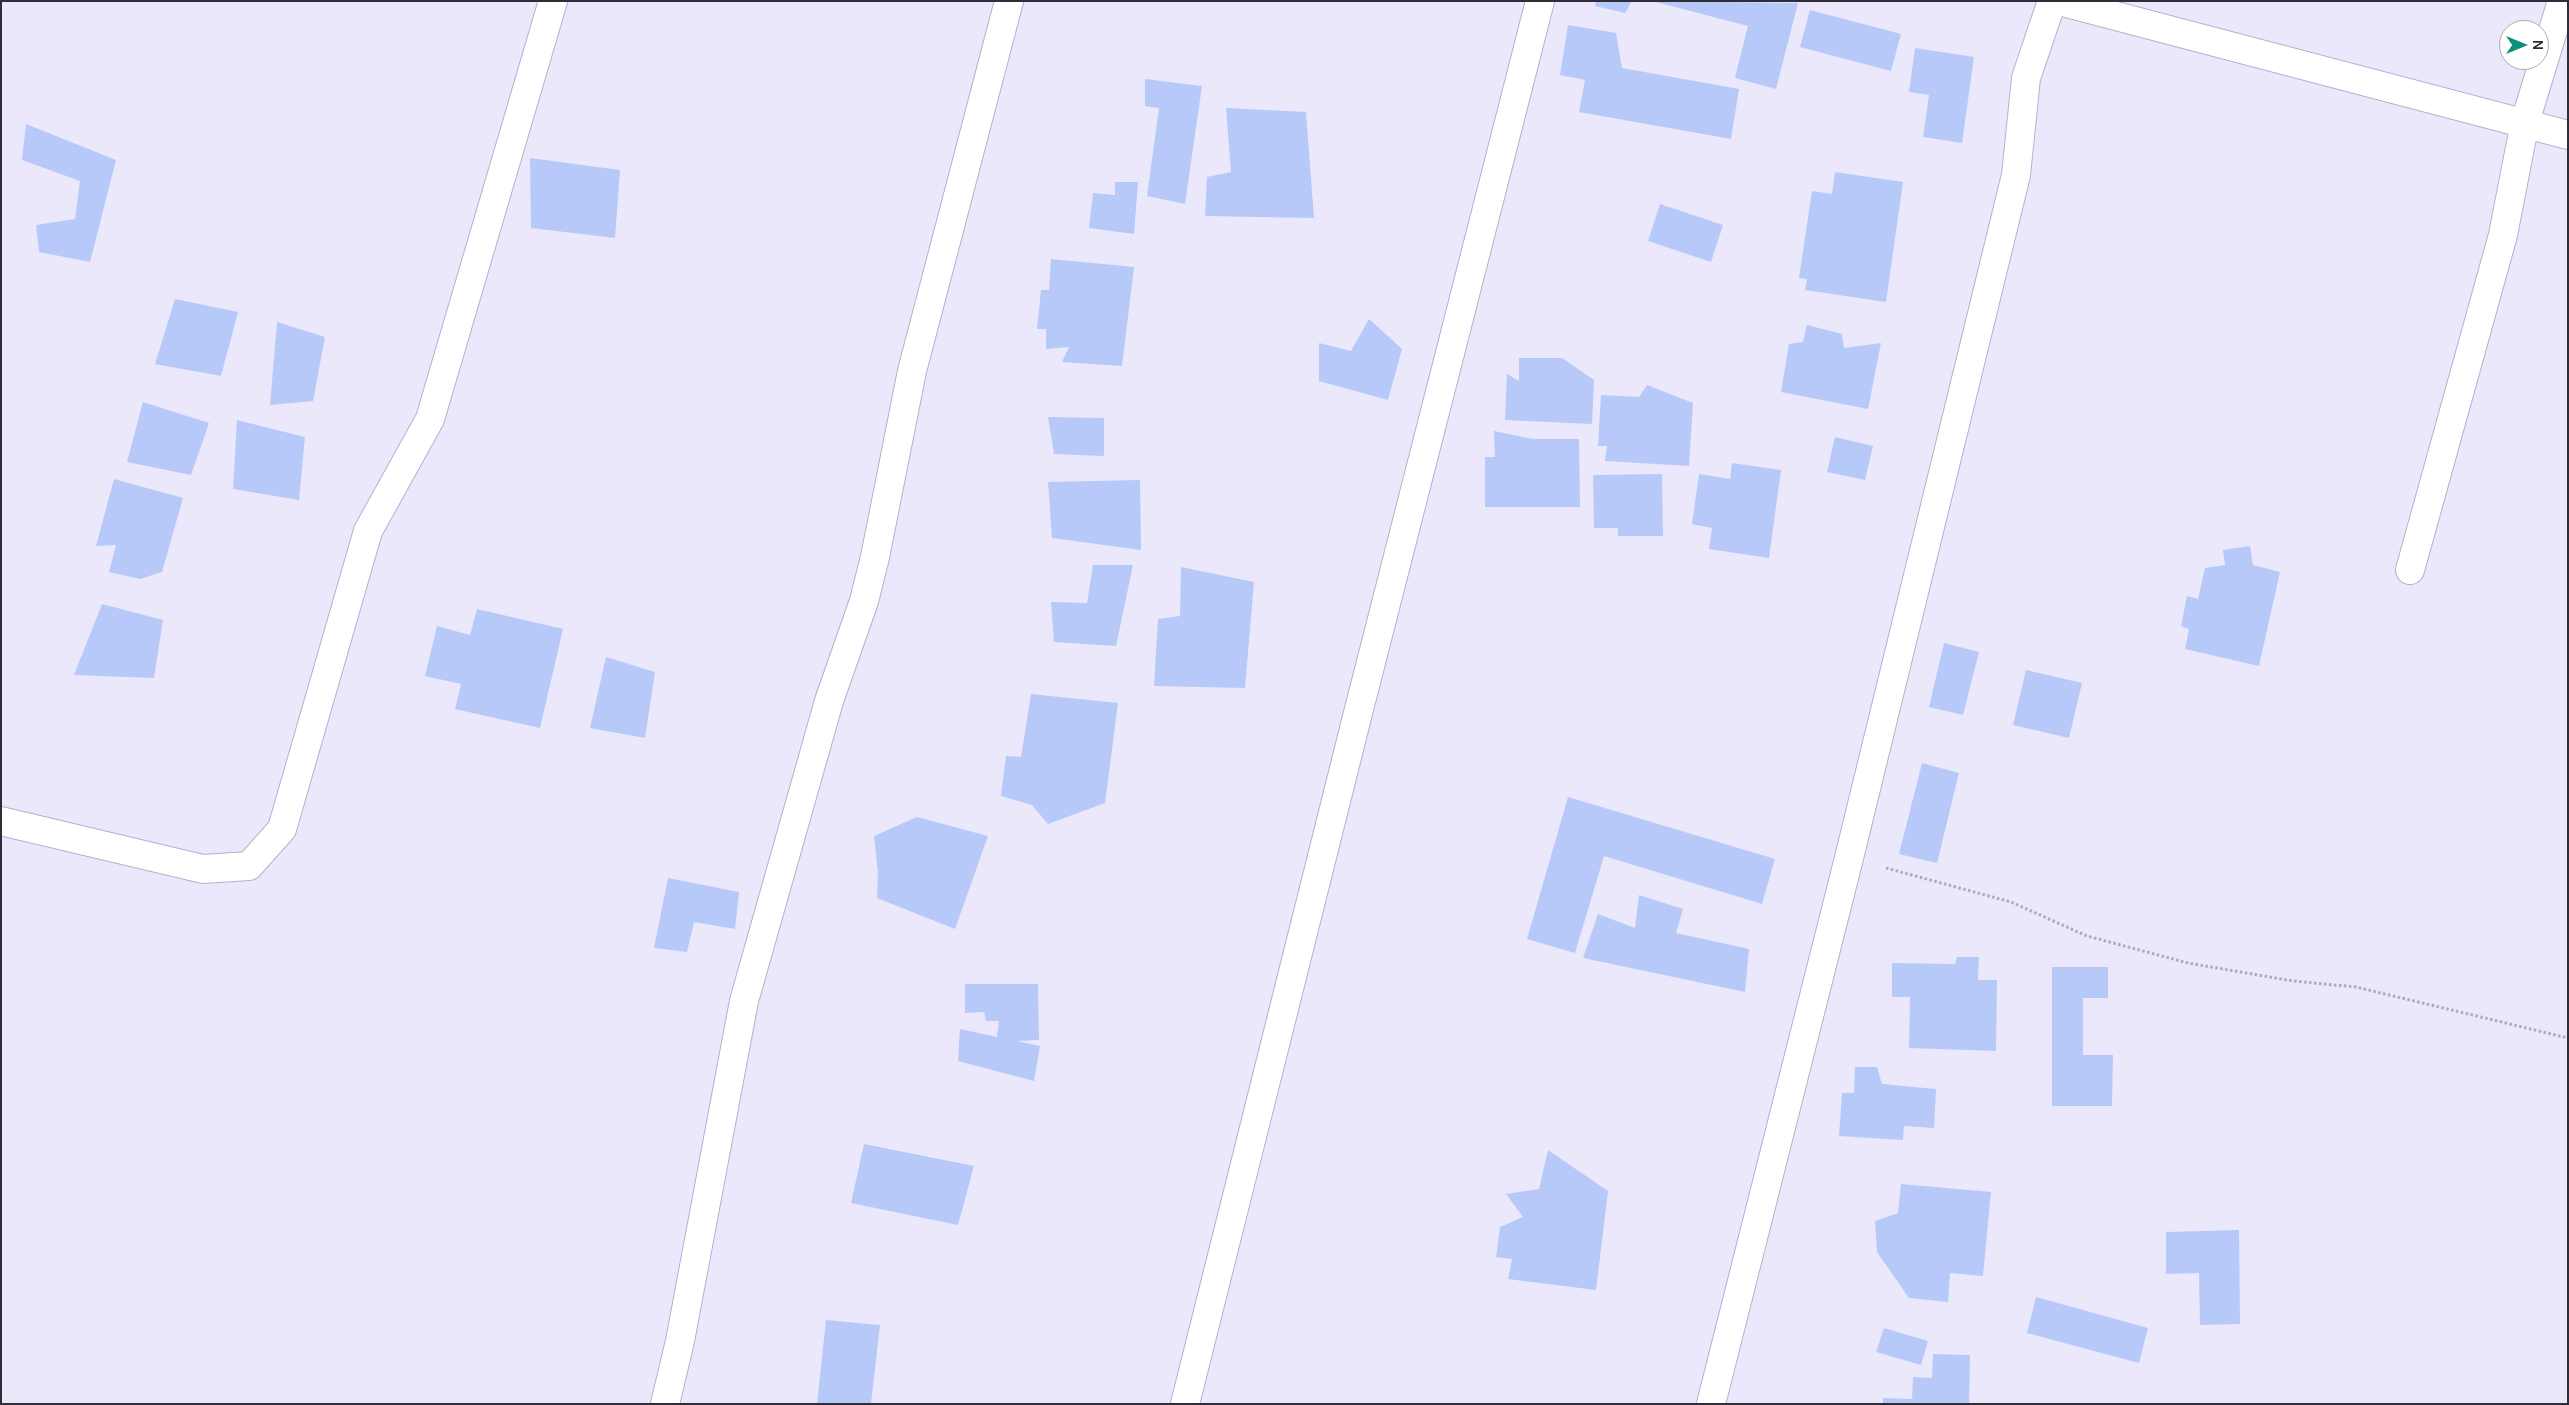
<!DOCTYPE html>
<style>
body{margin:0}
#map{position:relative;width:2569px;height:1405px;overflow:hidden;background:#ebe8fc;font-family:Manrope,sans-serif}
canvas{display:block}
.frame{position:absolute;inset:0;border:2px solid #2f2d39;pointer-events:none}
.north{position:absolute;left:2499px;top:20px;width:50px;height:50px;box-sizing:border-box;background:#fff;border:1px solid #acabb0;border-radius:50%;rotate:90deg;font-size:14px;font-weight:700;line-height:20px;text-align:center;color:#2f2d39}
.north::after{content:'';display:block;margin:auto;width:18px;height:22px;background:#0b917a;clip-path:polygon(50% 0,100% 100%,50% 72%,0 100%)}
</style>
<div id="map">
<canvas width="2569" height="1405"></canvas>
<div class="frame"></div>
<div class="north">N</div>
</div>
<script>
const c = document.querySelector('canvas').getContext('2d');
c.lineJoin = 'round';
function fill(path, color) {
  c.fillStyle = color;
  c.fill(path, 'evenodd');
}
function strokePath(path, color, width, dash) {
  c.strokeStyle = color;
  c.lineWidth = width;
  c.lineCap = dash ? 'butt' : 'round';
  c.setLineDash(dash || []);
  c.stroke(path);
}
fill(new Path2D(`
 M1596 1H1632L1625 13 1595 6Z
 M1652 1 1798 3 1776 89 1735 78 1748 26Z
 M1810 10 1901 34 1891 71 1800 47Z
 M1568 25 1616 33 1622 68 1739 89 1731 139 1579 112 1585 80 1560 75Z
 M1915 48 1974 57 1962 143 1923 137 1929 95 1909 92Z
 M1145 79 1202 86 1185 204 1147 196 1159 108 1145 106Z
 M1226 108 1306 112 1314 218 1205 216 1207 177 1231 172Z
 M26 124 116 160 90 262 39 252 36 225 75 219 80 181 22 160Z
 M530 158 620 170 615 238 531 228Z
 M1835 172 1903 182 1886 302 1805 290 1807 279 1799 278 1812 191 1832 194Z
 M1115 182H1138L1134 234 1089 228 1093 193 1115 195Z
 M1660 204 1723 225 1711 262 1648 241Z
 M1051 259 1134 267 1122 366 1062 362 1069 347 1046 349V329H1037L1041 290H1049Z
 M175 299 238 312 221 376 155 364Z
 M1369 319 1402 349 1388 400 1319 381V343L1351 351Z
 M277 322 325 337 313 401 270 405Z
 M1807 325 1842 334 1844 348 1881 343 1868 409 1781 392 1789 344 1803 342Z
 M1519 358H1562L1594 380 1592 424 1505 420 1507 374 1519 381Z
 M1647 385 1693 403 1689 466 1605 461 1607 446H1598L1601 395 1639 397Z
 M143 402 209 423 191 475 127 462Z
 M1048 417 1104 418V456L1054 454Z
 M237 420 305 437 299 500 233 489Z
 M1494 431 1533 439H1579L1580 507H1485V457H1495Z
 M1835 437 1873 446 1865 480 1827 472Z
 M1732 463 1781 470 1769 558 1709 549 1712 528 1692 524 1699 474 1730 479Z
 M1662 474 1663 536H1618V528H1594L1593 475Z
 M114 479 183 498 162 572 140 579 109 572 116 545 96 546Z
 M1140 480 1141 550 1052 538 1048 482Z
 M2250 546 2253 565 2280 572 2259 666 2185 649 2189 629 2181 626 2187 596 2198 599 2205 568 2225 565 2223 550Z
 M1093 565H1133L1116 646 1054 642 1051 602 1087 603Z
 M1181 567 1254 582 1245 688 1154 686 1158 619 1180 616Z
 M102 604 163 620 154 678 74 675Z
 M477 609 563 629 540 728 455 709 461 684 425 676 437 626 470 635Z
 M1944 643 1979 652 1963 715 1929 707Z
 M606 657 655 672 645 738 590 728Z
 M2026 670 2082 683 2069 738 2013 725Z
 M1031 694 1118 703 1105 803 1048 824 1032 805 1001 796 1006 756 1021 757Z
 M1922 763 1959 773 1937 863 1899 854Z
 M1568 797 1775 859 1762 904 1604 856 1575 953 1527 939Z
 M917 817 988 836 955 929 877 898 878 873 874 836Z
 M668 878 739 892 735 929 694 922 687 952 654 948Z
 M1639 895 1683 909 1676 933 1749 949 1745 992 1583 958 1598 914 1635 928Z
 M1957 957H1979L1978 980H1997L1996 1051 1909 1048 1910 997H1892V963L1955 964Z
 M2052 967H2108V998H2083V1055H2113L2112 1106H2052Z
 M965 984H1038L1039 1040 1016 1041 1040 1046 1034 1081 958 1061 960 1029 997 1037 999 1021H986L984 1012 965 1013Z
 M1855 1067H1877L1882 1084 1936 1089 1934 1128 1904 1126 1903 1140 1839 1136 1842 1093H1854Z
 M864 1144 974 1166 958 1225 851 1203Z
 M1548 1150 1608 1191 1596 1290 1508 1279 1512 1259 1496 1257 1500 1227 1523 1217 1506 1194 1539 1189Z
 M1901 1184 1991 1192 1983 1276 1950 1273 1948 1302 1909 1298 1877 1252 1875 1221 1898 1213Z
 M2239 1230 2240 1324 2200 1325 2199 1273 2166 1274V1232Z
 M2036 1297 2148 1328 2139 1363 2027 1333Z
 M826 1320 880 1325 871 1404H817Z
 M1884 1328 1928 1341 1921 1365 1876 1352Z
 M1933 1354 1970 1355 1969 1404H1883V1398L1912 1399 1913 1377 1932 1378Z`), '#b6c9f9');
const minor = new Path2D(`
 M2059 1 2568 135
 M2410 570 2503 235 2525 122 2562 1
 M1 821 203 869 249 866 282 829 368 531 430 419 553 1
 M665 1404 680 1341 744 1001 829 701 864 601 875 557 912 371 1009 1
 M1185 1404 1357 717 1540 1
 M1711 1404 1849 858 2016 175 2026 78 2052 1`);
strokePath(minor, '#b4b0cf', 30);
strokePath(new Path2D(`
 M1886 868 2011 902 2087 936 2188 963 2293 981 2356 987 2568 1038`), '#acaabb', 3, [2.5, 2.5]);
strokePath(minor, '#fff', 28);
</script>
